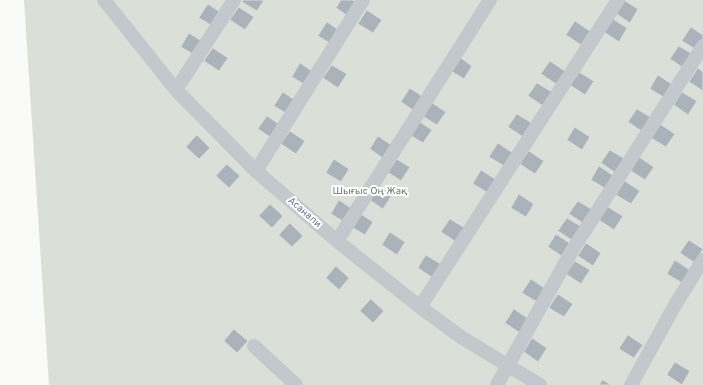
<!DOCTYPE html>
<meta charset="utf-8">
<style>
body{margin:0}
canvas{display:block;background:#fafaf8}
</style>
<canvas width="703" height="385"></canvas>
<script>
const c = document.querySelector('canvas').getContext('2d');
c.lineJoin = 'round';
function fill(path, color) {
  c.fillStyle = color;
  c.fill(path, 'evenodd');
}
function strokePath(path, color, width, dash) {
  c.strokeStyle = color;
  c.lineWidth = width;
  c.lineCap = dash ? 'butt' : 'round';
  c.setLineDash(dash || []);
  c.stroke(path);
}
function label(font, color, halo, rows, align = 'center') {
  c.font = font + ' Overpass,sans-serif';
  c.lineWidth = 4;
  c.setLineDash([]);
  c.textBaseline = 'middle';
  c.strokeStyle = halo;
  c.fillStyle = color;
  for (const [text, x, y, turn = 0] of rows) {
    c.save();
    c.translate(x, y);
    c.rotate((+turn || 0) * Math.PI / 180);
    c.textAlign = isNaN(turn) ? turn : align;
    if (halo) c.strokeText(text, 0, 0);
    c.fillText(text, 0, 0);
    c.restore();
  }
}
fill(new Path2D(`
 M24 0H703V385H49Z`), '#dadfd7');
const building = new Path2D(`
 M243 0H264L257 11 242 2Z
 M341 0H353L359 4 351 18 336 8Z
 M624 0 638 9 630 23 615 13Z
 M208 4 223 14 214 27 199 18Z
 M239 7 254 17 245 30 230 20Z
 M367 10 382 20 373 33 358 24Z
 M613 19 627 28 619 42 604 32Z
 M575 21 590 31 581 45 566 35Z
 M327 22 342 32 333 45 318 36Z
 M691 27 703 35V41L697 50 682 41Z
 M189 33 205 43 196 56 181 47Z
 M679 46 694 55 685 69 670 59Z
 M213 48 228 58 219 71 204 61Z
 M458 56 472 66 464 79 449 70Z
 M550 61 565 71 556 84 541 74Z
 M300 63 315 73 307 86 292 77Z
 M332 65 347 74 338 88 323 78Z
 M698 68 703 72V91L689 82Z
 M579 72 594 81 585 95 570 85Z
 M658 75 673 85 665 98 650 89Z
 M537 83 552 92 543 106 528 96Z
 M410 88 425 98 416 112 401 102Z
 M283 92 298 102 289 115 274 106Z
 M682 92 697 101 688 115 674 105Z
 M431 102 446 112 437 125 422 116Z
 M637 109 652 118 643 132 628 122Z
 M517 114 532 123 523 137 508 127Z
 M267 116 282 126 273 139 258 129Z
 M417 120 432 130 423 143 408 134Z
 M660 124 675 134 666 147 651 138Z
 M575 127 590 137 582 150 567 140Z
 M290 131 305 141 296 154 281 144Z
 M197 135 210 148 199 159 186 147Z
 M378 136 393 146 384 159 370 149Z
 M498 143 513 153 504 166 489 157Z
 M610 150 625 159 616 173 601 163Z
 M529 151 544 161 535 174 520 164Z
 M639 157 654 167 645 180 631 171Z
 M395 158 410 167 401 181 386 171Z
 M334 159 349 169 341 182 326 173Z
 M227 164 240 176 229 188 216 176Z
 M599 166 614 176 606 189 591 180Z
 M481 170 497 180 488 193 473 184Z
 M625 181 640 191 631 204 616 195Z
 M377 186 392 195 383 209 368 199Z
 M519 194 534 204 526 217 511 208Z
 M339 200 354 210 346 223 331 214Z
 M578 201 593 210 584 224 569 214Z
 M270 204 283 216 272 228 259 216Z
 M608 207 623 216 614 230 599 220Z
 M358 212 373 222 365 235 350 226Z
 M567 218 582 227 573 241 558 231Z
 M450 219 465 228 456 242 441 232Z
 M290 223 303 236 292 247 279 235Z
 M390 232 405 242 397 255 382 245Z
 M556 234 571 244 563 257 548 247Z
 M689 240 703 249 695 263 680 253Z
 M586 243 601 253 593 266 578 256Z
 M426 255 441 264 433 278 418 268Z
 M675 260 690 270 682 283 667 274Z
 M575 261 590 270 581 284 566 274Z
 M336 266 349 278 339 290 326 278Z
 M531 279 546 289 537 302 522 293Z
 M558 294 573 304 564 317 549 308Z
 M371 299 384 311 373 323 360 311Z
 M514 309 529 319 520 333 505 323Z
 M234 329 248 341 237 353 224 341Z
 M628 335 643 345 634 358 619 349Z
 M532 338 547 348 538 362 524 352Z
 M675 362 690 371 682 385 667 375Z
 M603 380 611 385H599Z`);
fill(building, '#aab3b9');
strokePath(building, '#dcdcda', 1);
strokePath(new Path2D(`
 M104 0 176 90 256 171 337 241 420 307 461 337 540 385
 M176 90 234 0
 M256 171 363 0
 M337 241 490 0
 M420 307 618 0
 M254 346 296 385
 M497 385 573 249 703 46
 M631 385 675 305 703 260`), '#c3c8cc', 14);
label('10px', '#687a64', '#fff', [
 ["Шығыс Оң Жақ",370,192]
]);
label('10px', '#657683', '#fff', [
 ["Асанали",304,213,41]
]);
</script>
